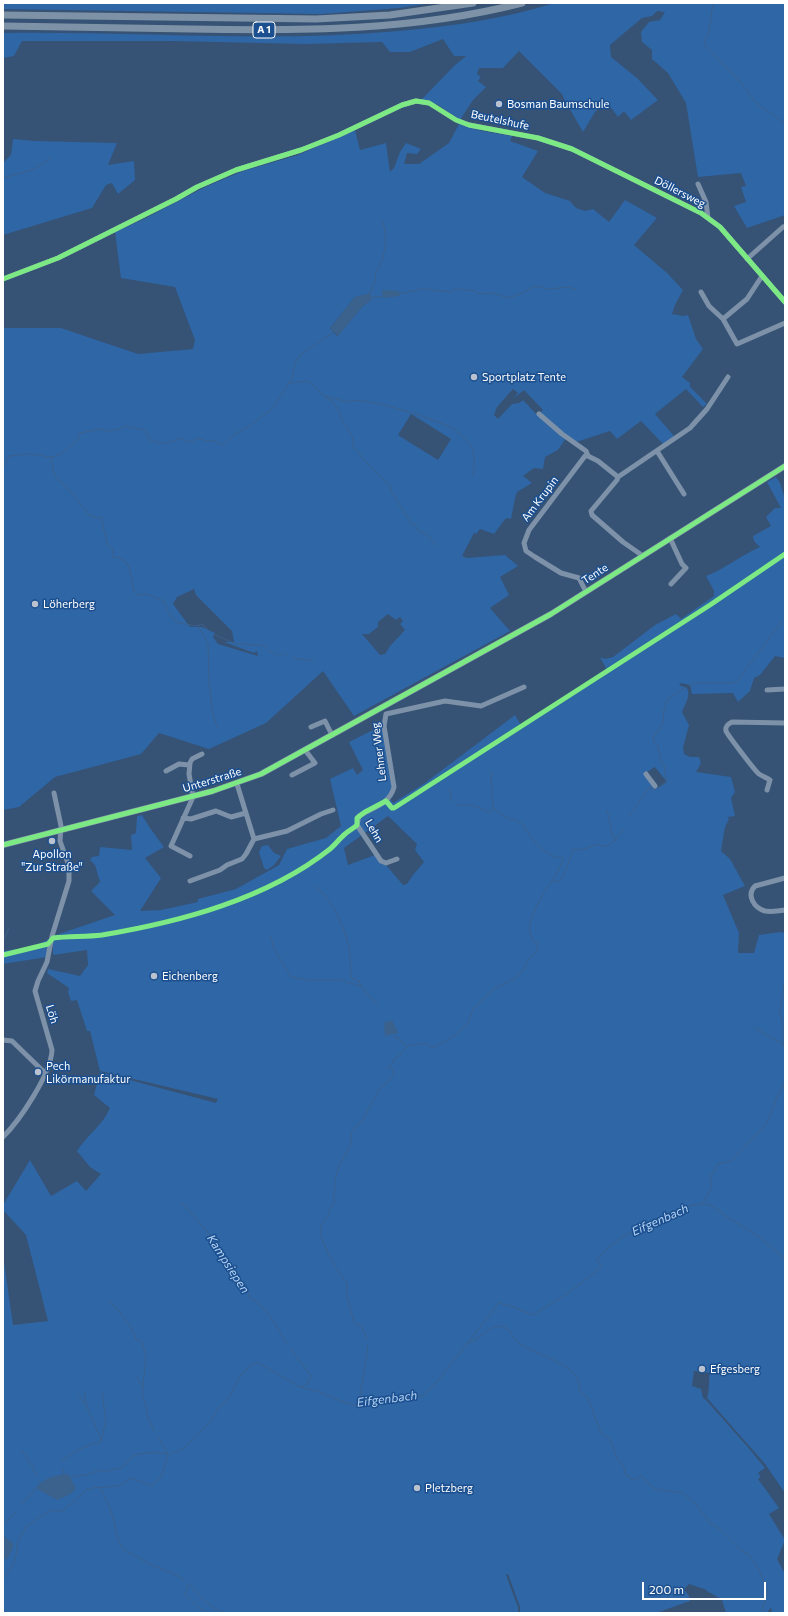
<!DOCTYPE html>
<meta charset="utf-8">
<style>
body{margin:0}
#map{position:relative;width:788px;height:1616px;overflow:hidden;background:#365274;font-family:Commissioner,sans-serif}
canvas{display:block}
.frame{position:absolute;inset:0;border:4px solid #fff;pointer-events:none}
.scale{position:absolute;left:642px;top:1582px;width:124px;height:18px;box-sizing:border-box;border:2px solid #fff;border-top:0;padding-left:5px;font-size:12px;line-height:14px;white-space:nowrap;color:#fff;-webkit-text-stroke:3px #1b4f8f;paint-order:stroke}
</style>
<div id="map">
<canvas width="788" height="1616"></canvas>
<div class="frame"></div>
<div class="scale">200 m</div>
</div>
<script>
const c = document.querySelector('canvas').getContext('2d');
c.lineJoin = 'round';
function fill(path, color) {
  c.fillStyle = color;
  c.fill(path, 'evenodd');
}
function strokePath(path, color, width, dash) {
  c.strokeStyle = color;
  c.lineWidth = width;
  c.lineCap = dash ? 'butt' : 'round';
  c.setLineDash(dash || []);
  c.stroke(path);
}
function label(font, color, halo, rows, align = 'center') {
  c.font = font + ' Commissioner,sans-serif';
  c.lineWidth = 3;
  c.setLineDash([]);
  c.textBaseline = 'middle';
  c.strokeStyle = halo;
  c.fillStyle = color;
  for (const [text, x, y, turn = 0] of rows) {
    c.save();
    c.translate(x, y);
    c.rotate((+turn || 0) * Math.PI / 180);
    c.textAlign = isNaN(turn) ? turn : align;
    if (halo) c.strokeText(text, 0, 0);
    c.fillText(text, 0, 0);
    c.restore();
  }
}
fill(new Path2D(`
 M3 3H432L399 8 322 14 3 9Z
 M554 3H785V215L747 228 734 206 746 202 741 187 746 186 741 173 698 177 686 103 668 73 652 59V50L642 42 641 32 649 22 660 20 665 12 657 11 652 16 642 18 610 45 611 57 637 78 658 100 631 120 624 111 618 117 606 101 595 112 583 132 564 99 562 94 519 51 503 68H479L477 74 481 77 478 81 486 87 473 100 460 120 438 105 422 99 454 66 466 56H454L443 39 410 52H390L382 42 306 44 170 41H22L14 56 3 58V33C135 31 267 43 399 31 452 26 504 19 554 3Z
 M459 124 482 131 512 136 510 141 538 151 522 177 545 193 570 201 576 208 585 211 593 209 609 222 625 200 657 218 634 245 667 273 683 290 675 305 672 314 683 316 688 315 696 339 703 349 682 377 690 383V387L707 404 703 407 686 389 655 414 674 436 663 444 641 421 617 439 610 431 576 442 566 438 558 450 545 457 543 469 534 468 523 476 532 483 517 492 515 498 511 519 508 518 505 519 494 534 480 529 476 534 474 533 462 556 467 558 505 555 518 566 500 577 509 595 490 608 510 631 354 716 323 671 266 723 209 749 159 733 141 754 55 777 19 807 3 810V328H61L138 354 193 349 195 340 175 287 121 278 115 232 144 219 205 187 243 171 298 155 355 130 360 150 386 143 390 172 394 168 400 152 406 143 421 149 417 154 407 153 404 164H419L449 143ZM355 297 371 300 363 306 337 336 330 328ZM513 389 518 393 513 399 524 390 543 410 537 415 523 400 519 403 512 404 498 419 494 415 497 407ZM411 414 451 439 438 460 398 435ZM194 589 196 595 232 631 234 642H224L254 653 257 651 258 656 218 644 213 637 215 633 202 627H190L173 604 177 597ZM388 614 396 620 400 617 403 621 400 624 405 630 390 646 385 654 380 655 362 634H369L378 627V622Z
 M13 139 34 141 117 143 108 165 134 161 135 180 118 194 112 183 106 185 92 208 3 235V163L11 155Z
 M776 477 780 483 785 499V658L775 656 760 675 754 678 750 691 738 702 733 693 692 694 690 685 681 683 679 685 687 688C691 696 685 704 682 712L689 725 683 748 684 754 690 757H699L701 763 696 772 731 777 735 792 731 798 735 816 728 817 729 819 725 827 721 851 730 859 745 886 723 895 739 933 738 953H754L759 935 780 932 785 933V1493L765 1464 707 1398C710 1390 708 1381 710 1373L694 1371 692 1386 701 1389 703 1398 706 1400 747 1446 765 1468 758 1473 761 1477 758 1479 779 1508 769 1514 785 1540 777 1559 785 1574V1613H772L771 1607 767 1613H726L722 1600 704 1589 689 1584 684 1589 689 1596 690 1601 656 1613H520V1607L508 1574 506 1575 518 1607V1613H3V1566L4 1565 3 1558 4 1560 5 1536H3V1255L13 1325 48 1321 26 1235 3 1210V1205L30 1160 51 1196 77 1181 86 1191 101 1174 90 1167 77 1151C87 1135 103 1125 110 1108L94 1095 100 1072 216 1103 218 1099 100 1071 90 1031H87L77 1000 71 1001 68 992 69 988 47 973 48 969 80 976 88 965 87 950 53 955V936L115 915 91 891 100 882 95 865 90 860 92 857 99 856 100 847 132 850 131 835 136 833 137 816 142 815 150 828 164 847 145 858 161 878 140 911 161 910 198 902V899L236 889 279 865 287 849 326 838 341 826 330 779 353 768 357 775 363 770 349 742 383 725 392 787 388 796 393 803 425 783 515 715 522 727 611 670 610 668 607 670 600 657 605 659 613 657 655 625 676 614 681 619 714 596V591L706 576C725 569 741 555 760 547L754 541 753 536 771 526 766 517 775 508H781L767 482ZM655 767 667 782 658 788 647 772ZM388 816 417 844 415 850 424 862 413 875 407 884 403 885 386 865 383 864 375 855 348 865 344 848Z
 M268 845 274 853 281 856 274 865 267 870 264 868 259 852 262 846Z
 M49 939 47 957 3 964V951L33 947Z`), '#2f66a5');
fill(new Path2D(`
 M382 290 399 291 400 296 383 298Z
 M370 293 372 299 363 306 338 336 330 328 355 297Z
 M392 1020 398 1033 385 1036 384 1023Z
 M68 1474 76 1488 72 1493 57 1500 36 1488C44 1478 55 1475 68 1474Z
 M3 1536 13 1543V1547L7 1560 3 1558Z`), '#3b618d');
strokePath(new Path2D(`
 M713 3 709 31 704 44C716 57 729 69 740 82 747 89 751 98 758 104 767 112 777 115 785 125
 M3 178 32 170 50 159
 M370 293 376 278 375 273C386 260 388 235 382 220
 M399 294 422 289 450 292C457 286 465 292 472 290L479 294 492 293 509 298 522 293 534 286 550 289 567 287 576 289
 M371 298 383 296
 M289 383 308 381 324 396 349 402C360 394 442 421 455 430 460 434 466 440 470 445 476 454 474 466 473 475
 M325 397 331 400 340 412 341 418 353 438V446L371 468 390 485 391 491 411 523 415 525 419 532 427 534 435 545
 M51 457 54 474 57 479 65 485 90 516 98 518 101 517 107 543 113 550V557C137 558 127 583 137 595L146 594 164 601 167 610 176 622 195 626 202 624 207 629
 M3 468 9 456 29 454 51 457 60 455 79 438 78 436 80 433 100 429 108 431 120 429 125 426 144 430 150 440C161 444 170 444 181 438L186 441 191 442 197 438 207 441 212 440 223 445 235 434 248 427 273 408 292 378 295 363 301 354 334 332
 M198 626 208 643 209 681 213 714 217 727
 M213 634 236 644 260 645 266 647
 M268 650 275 654
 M279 654H283
 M286 654 288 656
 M293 658 313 661
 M689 686 695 683H732L737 681 782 621
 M491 772 493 808
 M450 790 451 801
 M457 805H472L489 812 493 809 509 819H514L523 825 534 842 544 851 553 856 564 859 553 880
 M607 811C611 822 610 831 615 841
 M628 817 650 787 655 790 666 782 664 765 660 759 658 746 654 742 653 738 663 723 664 710 667 700 686 687
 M316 887C332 898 345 929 349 947 351 957 350 968 351 978L359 981 361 986 377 1005
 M271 937 274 949 291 977 310 980H340L361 986
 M3 939 5 937 9 928
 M785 979 780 1011 783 1025V1044L785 1050
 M755 1028 782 1044
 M394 1037 398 1038 406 1046
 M182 1203 211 1236V1243L229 1263 246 1288 250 1298C269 1308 276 1327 287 1344
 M703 1203 711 1188V1176L718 1164 731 1161 763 1128 768 1120 777 1097 782 1090 785 1078
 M109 1301 115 1306 131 1327 136 1339 142 1342 146 1356 142 1395 146 1405 147 1415 154 1431
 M367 1339 361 1326C353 1324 354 1321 352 1315 349 1300 345 1299 347 1283 338 1273 317 1238 321 1226 322 1222 326 1219 328 1215 330 1210 330 1208 334 1204 334 1192 334 1181 338 1170 342 1156 354 1147 351 1133L363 1119 380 1088 387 1083 394 1074 393 1070 388 1067 393 1063V1060L400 1055 407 1046 425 1043 433 1048 454 1036 468 1023 473 1009 492 990 515 978 522 972 528 961 537 950V943L534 942C533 939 531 936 530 933 527 919 544 891 552 881H560L566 870 573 849 582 850 598 844C611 852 617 835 625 829
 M467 1343C480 1341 487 1326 499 1326 510 1326 512 1338 519 1343 536 1355 558 1358 573 1373 579 1379 579 1384 580 1392L588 1398 601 1433 610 1440 617 1458 624 1467 625 1474 634 1480 641 1476 655 1489 683 1493 697 1505 710 1523 721 1530 741 1550 750 1556 759 1570 768 1591 764 1604 762 1607 764 1613
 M290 1348 311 1376 309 1382 301 1387
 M136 1377 143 1386
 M85 1393 86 1404
 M79 1396 86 1405 101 1439
 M359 1404 368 1345
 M158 1437 167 1452V1457
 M22 1451 33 1467 36 1476
 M61 1462C73 1452 85 1445 101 1442L106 1420 102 1393
 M62 1468 64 1474
 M70 1478 75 1476 86 1475 100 1470 106 1471 123 1467 134 1455 154 1452 163 1454 167 1452
 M38 1481 40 1483
 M100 1487C106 1498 111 1509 114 1522 116 1529 117 1539 121 1546 126 1554 134 1554 141 1559 154 1568 171 1571 185 1580
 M21 1505 36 1488
 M3 1526 15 1512
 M3 1579 13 1565 16 1555 18 1541 26 1527 39 1517 53 1510 63 1511 86 1490 92 1488 119 1486 131 1478 152 1486 161 1477 167 1458 172 1453 181 1450 190 1443 211 1421 218 1409 229 1397 242 1373 251 1365 257 1362 300 1387 317 1391 343 1402 354 1405 410 1398 423 1395 435 1384 499 1303 511 1306 533 1315 568 1293 598 1270 601 1267 597 1260C601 1254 607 1248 614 1243 629 1231 688 1201 706 1204 715 1206 720 1212 727 1217 748 1230 769 1241 785 1261
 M188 1583C201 1597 206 1606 225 1613
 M188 1585 185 1594 199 1608 208 1613`), '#3b618d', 1);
strokePath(new Path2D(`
 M698 184 706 202 708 218
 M747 259 783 227
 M3 279 58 258 176 199 197 187 236 170 301 150 339 135 402 105 416 101 429 103 456 120 469 125 538 138 572 149 701 213 720 227 785 302
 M701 292 709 306 723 319 737 344 785 323
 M723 319 747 299 762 276
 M539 414 562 434 586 451 588 456
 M657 451 684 494
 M588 456 598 461 618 477 617 480 591 511 592 515 623 542 643 556
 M618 477 690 428 707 409 728 377
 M670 538 682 564 686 568 671 584
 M586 592 579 578 561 573 535 557 526 551 524 543 529 530 585 456H588
 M767 690 785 689
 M386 714 384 726 394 787C390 804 372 808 359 816L357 825 381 861 386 863 397 859
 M386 714 445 701 481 706 524 687
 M311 727 325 721 332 735
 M166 771 179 764 189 765
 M646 774 655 786
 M292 775 315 763 305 750
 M237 784 254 839
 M767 790 770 780C767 778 762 776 759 774 755 771 727 734 726 731 725 726 728 724 732 722L785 723
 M183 818 191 819 216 811 231 817 246 813
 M254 839 287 831 321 814 333 810
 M190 856 171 846 193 797 189 774 190 763 192 759 202 754
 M785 878 755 886C746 895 754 908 765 911 771 912 779 911 785 910
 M190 881 220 870 227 865 242 859 246 854 254 839
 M3 1040 12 1041 45 1073
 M3 1137C20 1120 51 1074 52 1050L35 991 38 981 47 962 52 936 69 881V866L60 841 61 826 54 793`), '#7d92a8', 5);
strokePath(new Path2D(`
 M3 845 213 791 261 774 551 614 785 466`), '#7d8ea7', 6);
strokePath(new Path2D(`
 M3 15 316 19 390 15 473 3
 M3 26C66 27 128 28 191 29 304 31 412 31 522 3`), '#7e92a7', 7);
strokePath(new Path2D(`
 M3 279 58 258 176 199 197 187 236 170 301 150 339 135 402 105 416 101 429 103 456 120 469 125 538 138 572 149 701 213 720 227 785 302
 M3 845 213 791 261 774 551 614 785 466
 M3 955 48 944 53 938C69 936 86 937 102 935 180 922 267 899 330 849 335 845 339 839 345 834 348 831 353 829 357 825V818L365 812 386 801 392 808H394L710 605 785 554`), '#7ce984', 5);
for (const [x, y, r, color] of [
 [499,104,4,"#b9c2ce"],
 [474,377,4,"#b9c2ce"],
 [35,604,4,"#b9c2ce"],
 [52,841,4,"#b9c2ce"],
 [154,976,4,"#b9c2ce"],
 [38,1072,4,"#b9c2ce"],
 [702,1369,4,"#b9c2ce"],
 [417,1488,4,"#b9c2ce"]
]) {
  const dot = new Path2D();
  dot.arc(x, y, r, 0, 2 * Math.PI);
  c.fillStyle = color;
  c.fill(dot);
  strokePath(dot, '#1b4f8f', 1.5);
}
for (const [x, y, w] of [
 [264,30,22]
]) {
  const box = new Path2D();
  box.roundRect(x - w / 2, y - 8, w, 16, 3);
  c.fillStyle = '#1b4f8f';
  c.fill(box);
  strokePath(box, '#fff', 1);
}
label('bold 10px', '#fff', null, [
 ["A 1",264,30]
]);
label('11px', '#fff', '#1b4f8f', [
 ["Bosman Baumschule",507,104],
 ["Sportplatz Tente",482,377],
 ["Löherberg",43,604],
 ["Apollon",52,854,"center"],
 ["\"Zur Straße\"",52,867,"center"],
 ["Eichenberg",162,976],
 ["Pech",46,1066],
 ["Likörmanufaktur",46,1079],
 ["Efgesberg",710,1369],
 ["Pletzberg",425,1488]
], 'left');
label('11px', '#fff', '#1b4f8f', [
 ["Beutelshufe",500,120,12],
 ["Döllersweg",680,192,27],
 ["Am Krupin",540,499,-53],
 ["Tente",595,574,-33],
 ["Lehner Weg",379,752,-97],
 ["Unterstraße",212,780,-17],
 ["Lehn",374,831,60],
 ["Löh",52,1014,73]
]);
label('italic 12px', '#b5d3f5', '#1b4f8f', [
 ["Eifgenbach",660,1220,-24],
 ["Kampsiepen",228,1264,57],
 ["Eifgenbach",387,1399,-7]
]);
</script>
